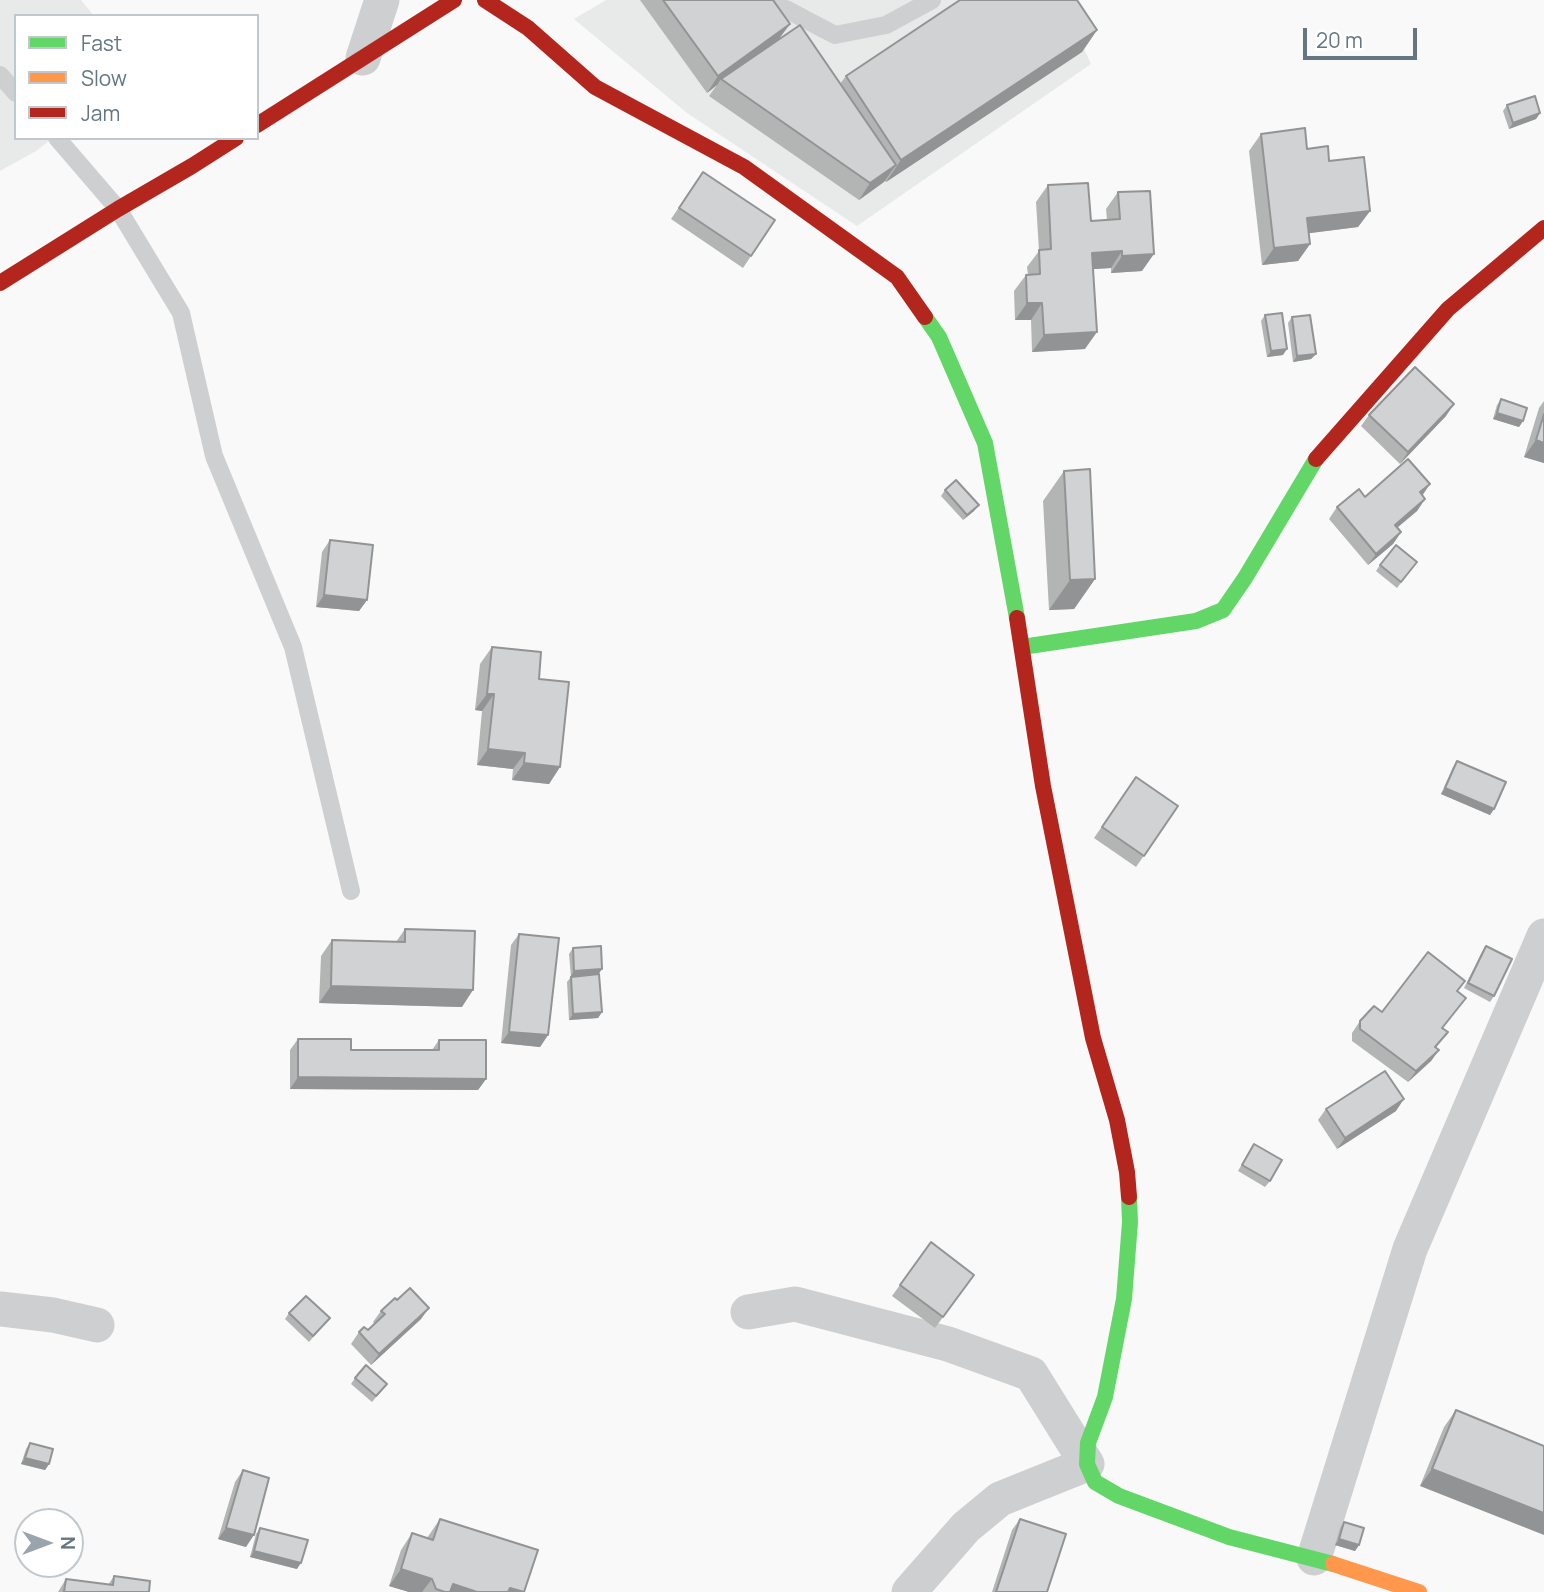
<!DOCTYPE html>
<style>
body{margin:0}
#map{position:relative;width:1544px;height:1592px;overflow:hidden;background:#f9f9f9;font-family:Manrope,sans-serif}
canvas{display:block}
.legend{position:absolute;left:14px;top:14px;width:245px;height:126px;box-sizing:border-box;background:#fff;border:2px solid #c1c8cd;margin:0;padding:9px 12px;list-style:none;font-size:21px;color:#657683}
.legend li{display:flex;align-items:center;gap:14px;height:35px}
.legend b{width:35px;border:2px solid #c1c8cd}
.north{position:absolute;left:14px;top:1508px;width:70px;height:70px;box-sizing:border-box;background:#fff;border:2px solid #c1c8cd;border-radius:50%;rotate:90deg;font-size:19px;font-weight:700;line-height:28px;text-align:center;color:#657683}
.north::after{content:'';display:block;margin:auto;width:24px;height:32px;background:#99a4ac;clip-path:polygon(50% 0,100% 100%,50% 72%,0 100%)}
.scale{position:absolute;left:1303px;top:28px;width:114px;height:32px;box-sizing:border-box;border:4px solid #657683;border-top:0;padding-left:9px;font-size:21px;line-height:24px;white-space:nowrap;color:#657683;-webkit-text-stroke:5px #fff;paint-order:stroke}
</style>
<div id="map">
<canvas width="1544" height="1592"></canvas>
<ul class="legend">
<li><b style="height:9px;background:#63d668"></b>Fast</li>
<li><b style="height:9px;background:#ff974d"></b>Slow</li>
<li><b style="height:9px;background:#b3261e"></b>Jam</li>
</ul>
<div class="north">N</div>
<div class="scale">20 m</div>
</div>
<script>
const c = document.querySelector('canvas').getContext('2d');
c.lineJoin = 'round';
function fill(path, color) {
  c.fillStyle = color;
  c.fill(path, 'evenodd');
}
function strokePath(path, color, width, dash) {
  c.strokeStyle = color;
  c.lineWidth = width;
  c.lineCap = dash ? 'butt' : 'round';
  c.setLineDash(dash || []);
  c.stroke(path);
}
fill(new Path2D(`
 M0 0H81L94 16H16V138H53L36 151 0 171Z
 M606 0H1062L1091 64 857 226 687 113 574 19Z`), '#e8e9e9');
strokePath(new Path2D(`
 M777 0 782 7 835 35 886 25 932 0
 M0 75 16 93
 M57 138 118 209 181 313 214 456 293 647 351 891`), '#cecfd0', 18);
strokePath(new Path2D(`
 M363 58 382 0
 M0 1309 53 1315 97 1325
 M748 1312 795 1304 948 1344 1031 1374 1087 1464 1000 1499 966 1527 909 1592
 M1314 1558 1410 1249 1544 936`), '#cecfd0', 35);
strokePath(new Path2D(`
 M925 317 939 337 985 443 1017 618
 M1022 647 1196 621 1223 610 1245 578 1316 459
 M1129 1197 1130 1222 1124 1299 1105 1397 1088 1443 1087 1464 1095 1482 1119 1496 1229 1537 1333 1564`), '#63d668', 16);
strokePath(new Path2D(`
 M1333 1564 1419 1592`), '#ff974d', 16);
strokePath(new Path2D(`
 M485 0 528 28 595 87 744 167 897 277 925 317
 M257 125 454 0
 M0 283 118 209 192 166 236 138
 M1316 459 1448 309 1544 228
 M1017 618 1043 786 1093 1038 1117 1120 1127 1172 1129 1197`), '#b3261e', 16);
fill(new Path2D(`
 M640 0H773L790 24 778 40 840 84 846 76 1097 30 1082 52 886 182 885 181 859 200 709 96 717 85 707 93Z
 M1507 105 1540 113 1536 119 1509 129 1503 111Z
 M1261 134 1307 149 1329 161 1370 211 1358 227 1309 233 1310 244 1298 261 1262 265 1249 151Z
 M703 172 775 220 743 268 671 219Z
 M1048 185 1091 221 1107 220 1106 209 1118 192 1142 271 1111 273V268L1093 269 1085 349 1032 352 1031 320H1015L1014 291 1026 275H1028L1027 267 1039 251 1036 202Z
 M1265 315 1283 355 1267 357 1261 321Z
 M1292 317 1316 354 1311 359 1293 362 1288 323Z
 M1501 399 1523 421 1519 427 1493 419 1497 405Z
 M1544 401V463L1524 457 1539 408Z
 M1369 415 1446 416 1400 464 1361 426Z
 M1064 471 1095 579 1074 609 1049 610 1043 501Z
 M945 490 974 511 963 520 941 496Z
 M1422 495 1425 499 1417 511 1397 528 1401 532 1393 544 1368 565 1329 519 1337 507 1365 497Z
 M330 540 367 600 359 611 316 607 322 552Z
 M1417 562 1397 588 1376 571 1380 565Z
 M492 647 539 679 560 767 549 784 512 780 513 769 477 765 482 711 475 710 480 664Z
 M1457 761 1494 809 1490 815 1441 794 1453 767Z
 M1136 777 1178 806 1136 867 1094 838Z
 M405 929 462 1007 319 1003 321 956 332 940 396 942Z
 M519 934 548 1035 540 1047 501 1043 511 945Z
 M1486 946 1494 996 1490 1002 1464 988 1482 952Z
 M573 948 602 969 598 974 602 1012 598 1018 569 1020 567 982 571 977 569 954Z
 M1465 981 1457 992 1466 998 1443 1028 1436 1048 1439 1050 1431 1061 1408 1082 1352 1041V1033L1360 1021Z
 M298 1039 351 1050H432L439 1040 486 1079 478 1090 290 1089V1050Z
 M1326 1109 1396 1111 1337 1149 1318 1120Z
 M1250 1150 1270 1181 1265 1187 1238 1171Z
 M931 1242 966 1286 935 1328 892 1296Z
 M381 1311 421 1319 371 1365 351 1344 359 1332 368 1330 375 1324 373 1322Z
 M289 1313 330 1318 309 1342 285 1319Z
 M355 1378 387 1384 372 1402 351 1384Z
 M1456 1410 1544 1446 1420 1486 1444 1427Z
 M30 1443 49 1464 45 1470 21 1464 26 1449Z
 M243 1470 246 1547 218 1539 235 1482Z
 M440 1519 524 1592H409L389 1586 401 1550 412 1533 427 1538Z
 M1020 1519 1047 1592H992L1012 1530Z
 M1344 1522 1359 1545 1355 1551 1335 1545 1340 1528Z
 M260 1528 297 1569 250 1557 256 1534Z
 M114 1576 149 1592H58L66 1579 108 1585Z`), '#b3b5b5');
fill(new Path2D(`
 M790 24 778 40 721 79 717 85 707 93 718 76Z
 M1097 30 1082 52 886 182 901 160Z
 M1540 113 1536 119 1509 129 1513 123Z
 M896 165 884 182 859 200 870 183Z
 M1370 211 1358 227 1295 235 1307 218Z
 M1310 244 1298 261 1262 265 1274 248Z
 M1122 251 1111 268 1080 270 1092 253Z
 M1154 254 1142 271 1111 273 1122 256Z
 M1027 303H1042L1031 320H1015Z
 M1097 332 1085 349 1032 352 1044 335Z
 M1287 349 1283 355 1267 357 1271 351Z
 M1316 354 1311 359 1293 362 1297 356Z
 M1454 404 1446 416 1400 464 1408 452Z
 M1497 413 1523 421 1519 427 1493 419Z
 M1536 440 1544 443V463L1524 457Z
 M1430 484 1422 496 1420 492Z
 M1425 499 1417 511 1387 536 1395 525Z
 M979 505 974 511 963 520 967 515Z
 M1401 532 1393 544 1368 565 1376 554Z
 M1095 579 1074 609 1049 610 1070 580Z
 M324 595 367 600 359 611 316 607Z
 M487 694H494L482 711 475 710Z
 M488 749 525 753 513 769 477 765Z
 M524 763 560 767 549 784 512 780Z
 M1445 788 1494 809 1490 815 1441 794Z
 M602 969 598 975 570 977 574 971Z
 M331 986 473 990 462 1007 319 1003Z
 M602 1012 598 1018 569 1020 573 1014Z
 M509 1032 548 1035 540 1047 501 1043Z
 M1439 1050 1431 1061 1408 1082 1416 1071Z
 M298 1077 486 1079 478 1090 290 1089Z
 M1404 1099 1396 1111 1337 1149 1345 1138Z
 M429 1308 421 1319 371 1365 379 1354Z
 M25 1458 49 1464 45 1470 21 1464Z
 M1432 1469 1544 1513V1535L1420 1486Z
 M226 1528 254 1535 246 1547 218 1539Z
 M1339 1539 1359 1545 1355 1551 1335 1545Z
 M254 1551 301 1563 297 1569 250 1557Z
 M401 1569 432 1579 422 1592H409L389 1586Z
 M453 1584 477 1592H447Z
 M510 1588 524 1592H507Z`), '#929394');
const building = new Path2D(`
 M663 0H773L790 24 718 76Z
 M960 0H1077L1097 30 901 160 846 76Z
 M800 25 896 165 870 183 721 79Z
 M1535 96 1540 113 1513 123 1507 105Z
 M1305 128 1307 149 1328 146 1329 161 1364 157 1370 211 1307 218 1310 244 1274 248 1261 134Z
 M703 172 775 220 751 256 679 208Z
 M1088 183 1091 221 1120 219 1118 192 1150 191 1154 254 1122 256V251L1092 253 1097 332 1044 335 1042 303H1027L1026 275 1040 274 1039 250 1051 249 1048 185Z
 M1282 313 1287 349 1271 351 1265 315Z
 M1310 315 1316 354 1297 356 1292 317Z
 M1415 367 1454 404 1408 452 1369 415Z
 M1501 399 1527 408 1523 421 1497 413Z
 M1544 414V443L1536 440Z
 M1408 459 1430 484 1420 492 1425 499 1395 525 1401 532 1376 554 1337 507 1359 489 1365 497Z
 M1090 469 1095 579 1070 580 1064 471Z
 M956 480 979 505 967 515 945 490Z
 M330 540 373 545 367 600 324 595Z
 M1396 545 1417 562 1401 582 1380 565Z
 M492 647 541 652 539 679 569 682 560 767 524 763 525 753 488 749 494 694H487Z
 M1457 761 1506 782 1494 809 1445 788Z
 M1136 777 1178 806 1144 856 1102 827Z
 M405 929 475 931 473 990 331 986 332 940 405 942Z
 M519 934 559 938 548 1035 509 1032Z
 M601 946 602 969 574 971 573 948Z
 M1486 946 1512 959 1494 996 1468 983Z
 M1428 952 1465 981 1457 991 1466 998 1442 1028 1448 1032 1435 1047 1439 1050 1416 1071 1360 1029V1021L1374 1006 1382 1012Z
 M599 974 602 1012 573 1014 571 977Z
 M298 1039H351V1050H439V1040H486V1079L298 1077Z
 M1385 1071 1404 1099 1345 1138 1326 1109Z
 M1254 1144 1282 1160 1270 1181 1242 1165Z
 M931 1242 974 1275 943 1317 900 1285Z
 M410 1288 429 1308 379 1354 359 1332 364 1327 368 1330 385 1314 381 1311 395 1298 397 1300Z
 M306 1296 330 1318 313 1336 289 1313Z
 M366 1365 387 1384 376 1396 355 1378Z
 M1456 1410 1544 1446V1513L1432 1469Z
 M30 1443 53 1449 49 1464 25 1458Z
 M243 1470 269 1478 254 1535 226 1528Z
 M440 1519 538 1550 524 1592 510 1588 508 1592H477L453 1584 450 1592H445L436 1589 432 1579 401 1569 412 1533 433 1540Z
 M1020 1519 1066 1534 1047 1592H996Z
 M1344 1522 1364 1528 1359 1545 1339 1539Z
 M260 1528 308 1540 301 1563 254 1551Z
 M114 1576 150 1581 149 1592H64L66 1579 113 1585Z`);
fill(building, '#d0d2d3');
strokePath(building, '#929394', 2);
</script>
